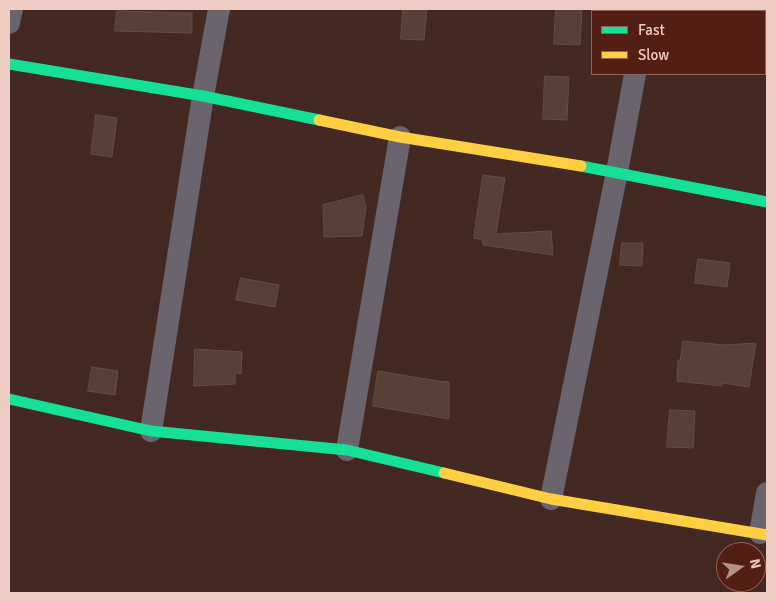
<!DOCTYPE html>
<style>
body{margin:0}
#map{position:relative;width:776px;height:602px;overflow:hidden;background:#442822;font-family:Signika,sans-serif}
canvas{display:block}
.frame{position:absolute;inset:0;border:10px solid #eecbc3;pointer-events:none}
.legend{position:absolute;left:591px;top:10px;width:175px;height:65px;box-sizing:border-box;background:#531e13;border:1px solid #916359;margin:0;padding:6px 9px;list-style:none;font-size:15px;color:#eecbc3}
.legend li{display:flex;align-items:center;gap:10px;height:25px}
.legend b{width:25px;border:1px solid #916359}
.north{position:absolute;left:716px;top:542px;width:50px;height:50px;box-sizing:border-box;background:#531e13;border:1px solid #916359;border-radius:50%;rotate:77deg;font-size:14px;font-weight:700;line-height:20px;text-align:center;color:#eecbc3}
.north::after{content:'';display:block;margin:auto;width:18px;height:22px;background:#b2928b;clip-path:polygon(50% 0,100% 100%,50% 72%,0 100%)}
</style>
<div id="map">
<canvas width="776" height="602"></canvas>
<div class="frame"></div>
<ul class="legend">
<li><b style="height:6px;background:#16e098"></b>Fast</li>
<li><b style="height:6px;background:#ffcf43"></b>Slow</li>
</ul>
<div class="north">N</div>
</div>
<script>
const c = document.querySelector('canvas').getContext('2d');
c.lineJoin = 'round';
function fill(path, color) {
  c.fillStyle = color;
  c.fill(path, 'evenodd');
}
function strokePath(path, color, width, dash) {
  c.strokeStyle = color;
  c.lineWidth = width;
  c.lineCap = dash ? 'butt' : 'round';
  c.setLineDash(dash || []);
  c.stroke(path);
}
const building = new Path2D(`
 M403 9H427L424 40 401 39Z
 M556 9H582L580 45 554 44Z
 M117 11 192 13V33L115 31Z
 M545 76 569 77 567 120 543 119Z
 M96 115 117 118 112 157 91 154Z
 M483 175 505 178 496 234 551 231 553 255 483 245V240L474 238Z
 M363 195 366 207 362 236 324 237 323 205Z
 M622 243H643L642 266 620 265Z
 M698 259 730 263 727 287 695 283Z
 M241 278 279 285 275 307 236 300Z
 M683 341 724 345 756 343 749 387 723 383 722 386 677 381 678 360H680Z
 M195 349 242 352 241 374 235 373V384L194 386Z
 M92 367 118 371 115 395 88 391Z
 M378 371 438 381 449 382V419L373 406Z
 M670 410 695 411 693 448 667 447Z`);
fill(building, '#574137');
strokePath(building, '#644d44', 1);
strokePath(new Path2D(`
 M646 11V9
 M9 23 12 9
 M151 431 203 96 219 9
 M347 450 400 137
 M551 499 617 172 635 74
 M760 533 767 493`), '#69646e', 22);
strokePath(new Path2D(`
 M9 64 203 96 319 120
 M581 166 767 202
 M9 399 151 431 347 450 444 473`), '#16e098', 11);
strokePath(new Path2D(`
 M319 120 400 137 581 166
 M444 473 551 499 767 535`), '#ffcf43', 11);
</script>
